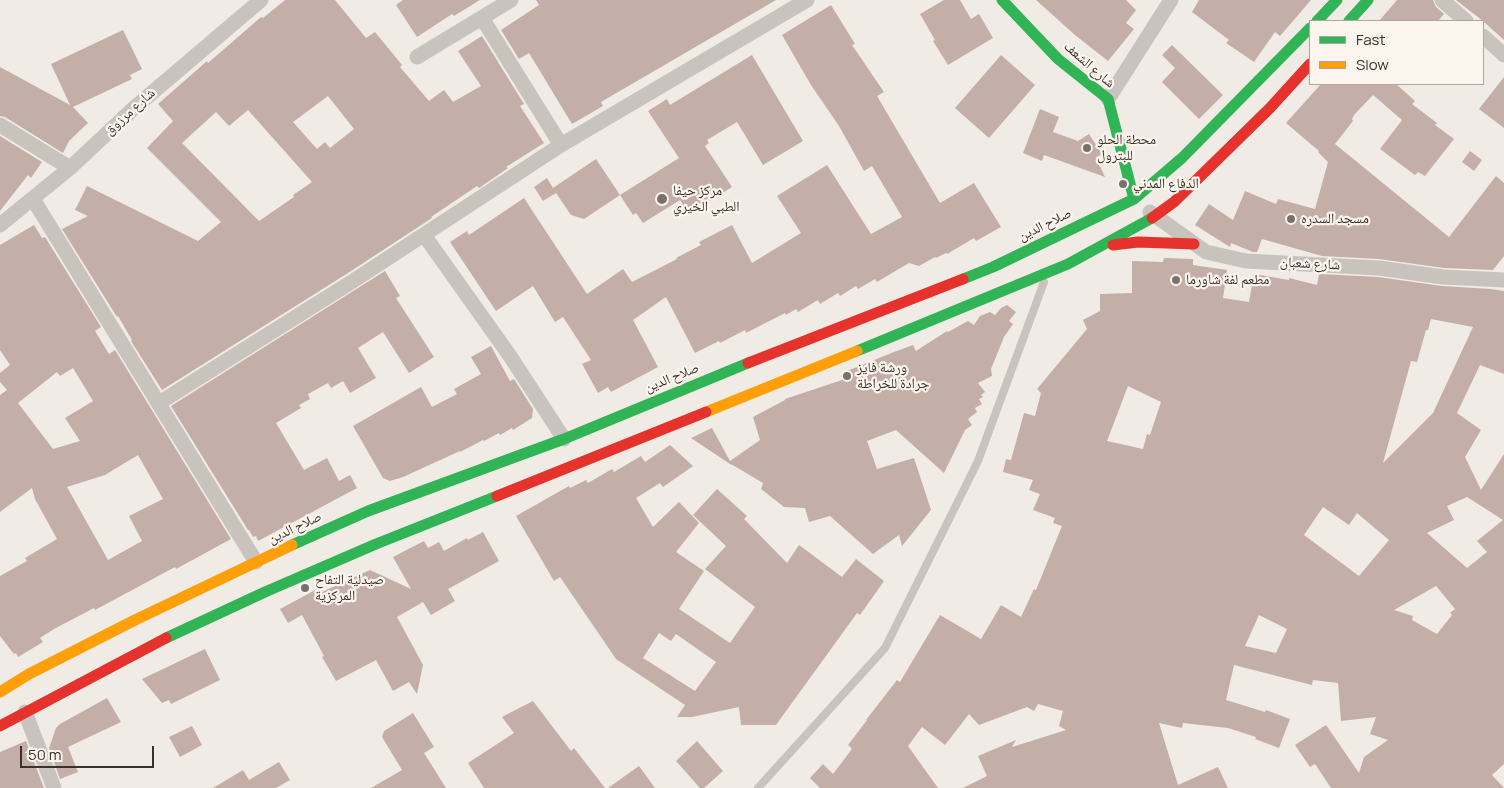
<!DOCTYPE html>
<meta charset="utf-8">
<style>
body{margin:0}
#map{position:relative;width:1504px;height:788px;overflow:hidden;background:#f0ebe5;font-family:Manrope,sans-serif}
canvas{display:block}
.legend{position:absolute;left:1309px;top:20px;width:175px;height:65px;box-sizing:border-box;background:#fbf5ee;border:1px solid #aea6a0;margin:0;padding:6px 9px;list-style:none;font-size:15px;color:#3b302b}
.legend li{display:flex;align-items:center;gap:10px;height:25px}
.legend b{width:25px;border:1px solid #aea6a0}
.scale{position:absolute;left:20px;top:746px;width:134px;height:22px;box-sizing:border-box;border:2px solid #3b302b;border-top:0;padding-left:6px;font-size:15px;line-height:18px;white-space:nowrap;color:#3b302b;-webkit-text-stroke:4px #fbf5ee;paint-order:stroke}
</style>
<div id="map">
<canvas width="1504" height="788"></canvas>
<ul class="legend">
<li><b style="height:6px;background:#30b455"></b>Fast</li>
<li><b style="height:6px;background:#ff9f0a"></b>Slow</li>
</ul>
<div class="scale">50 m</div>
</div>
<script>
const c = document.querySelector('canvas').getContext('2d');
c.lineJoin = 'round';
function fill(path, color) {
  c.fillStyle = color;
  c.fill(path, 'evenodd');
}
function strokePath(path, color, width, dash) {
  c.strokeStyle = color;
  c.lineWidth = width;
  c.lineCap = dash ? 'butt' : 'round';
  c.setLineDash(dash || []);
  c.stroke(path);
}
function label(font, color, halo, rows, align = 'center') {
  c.font = font + ' Manrope,"Noto Naskh Arabic",sans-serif';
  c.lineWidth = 4.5;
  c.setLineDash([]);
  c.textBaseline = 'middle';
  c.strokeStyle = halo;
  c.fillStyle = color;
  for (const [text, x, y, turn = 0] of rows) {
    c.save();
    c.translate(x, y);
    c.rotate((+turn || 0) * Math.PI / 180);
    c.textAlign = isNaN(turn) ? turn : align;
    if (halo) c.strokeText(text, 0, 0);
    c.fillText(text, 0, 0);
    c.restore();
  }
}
fill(new Path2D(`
 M285 0H335L366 38 375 32 402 65 400 67 429 101 444 90 453 102 481 86 458 51 482 36 524 104 520 106 544 143 506 167 508 168 498 175 479 188 477 186 431 217 432 218 348 273 162 390 131 341 132 340 118 316 117 317 62 229 88 216 75 210 87 186 198 241 221 222 147 148 173 121 158 104 207 61 208 63 261 17 263 18ZM328 96 354 129 330 148 325 142 317 149 293 122ZM248 110 312 182 293 195 294 197 259 221 182 143 216 112 229 126Z
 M403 0H480L454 16 452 14 417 37 396 5Z
 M536 0H776L601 102 603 106 572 124 529 53 519 59 501 30 539 5Z
 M944 0H960L971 19 979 14 993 38 948 65 933 41 935 40 920 14Z
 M1036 0H1126L1136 10 1126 23 1134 29 1108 61 1075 35Z
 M1199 0H1311L1280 36 1275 32 1254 62 1226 43 1229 40 1192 12Z
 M1397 0H1433L1436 7 1444 14 1438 21H1379Z
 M1456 0H1504V40L1483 21Z
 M831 5 855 44 852 45 884 92 877 96 940 203 974 183 1001 227 976 241 974 238 947 254 946 253 936 258 935 257 919 266 909 263 877 282 875 279 858 289 856 286 840 296 838 293 820 304 818 300 798 312 796 309 786 315 785 313 746 333 745 330 720 343 719 341 695 353 666 297 633 320 658 367 611 392 608 387 598 393 582 364 591 360 563 317 555 322 533 286 496 311 450 242 467 231 469 235 524 198 587 294 623 269 632 282 677 259 676 258 701 245 699 242 732 225 752 263 801 233 777 196 827 165 871 234 902 217 872 166 864 171 839 126 811 85 782 35Z
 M123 30 142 69 130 75 132 79 73 107 88 123 69 141 63 153 5 117 0 116V67L70 105 51 64Z
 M1172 45 1223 95 1199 119 1162 82 1175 68 1162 55Z
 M752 55 803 141 763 165 737 122 707 140 709 143 705 146 732 187 710 201 709 198 688 212 680 200 643 223 636 213 633 215 620 195 679 158 648 111 667 99 670 105Z
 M1001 55 1035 85 989 138 955 108Z
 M1504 77V128L1479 109Z
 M1321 84H1396L1415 101 1412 104 1437 123 1435 125 1454 139 1425 176 1418 172 1415 175 1380 149 1402 120 1373 95 1354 115 1352 119 1353 121 1335 144 1449 237 1496 176 1504 183V256L1493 270 1444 268 1379 259 1322 256 1262 239 1257 252H1253L1231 243 1230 247 1195 225 1209 204 1233 220 1245 191 1276 204 1278 199 1315 209 1328 162 1318 152 1319 151 1286 123Z
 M1040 109 1059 117 1053 132 1078 141 1089 134 1102 154 1096 158 1105 177 1044 155 1042 161 1023 153Z
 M0 136 42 162 31 178 28 175 0 211Z
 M1470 151 1482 160 1474 171 1462 162Z
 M596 159 620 195 584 219 571 215 556 193 543 201 534 187 547 178 553 188Z
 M34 225 42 238 45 237 101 327 95 331 109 354 115 350 231 539 176 569 175 567 95 610 94 608 54 629 40 638 43 642 18 657 16 653 14 654 0 636V576L27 561 25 558 57 539 35 499 32 488 0 512V395L7 390 0 382V373L10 365 0 350V245ZM73 368 93 401 65 418 80 441 53 449 18 403 57 372 60 376ZM138 455 163 499 129 516 142 541 108 560 67 487 105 475Z
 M1164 258 1193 259V265L1227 270 1223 298 1249 302 1254 274 1289 280V278L1317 285 1319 274 1378 277 1442 286 1491 289 1504 291V374L1480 365 1457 413 1481 430 1465 457 1481 490 1504 454V764L1492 775 1504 788H1331L1315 764 1310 767 1295 745 1326 725 1359 773 1364 757 1388 740 1370 734 1376 717 1341 721 1338 683 1313 680 1312 685 1234 665 1226 700 1265 712 1266 710 1290 719 1279 748 1255 739 1256 737 1228 728 1183 723 1182 728 1159 723 1178 785 1218 767 1228 788H963L987 776 978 756 1016 740 1012 747 1066 730 1059 726 1063 711 1038 704 1034 711 1027 707 979 725 969 714 945 745 922 727 908 746 938 788H820L810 778 823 764 833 774 852 749 848 745 867 720H866L897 680 900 682 940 615 981 639 1001 605 1021 617 1034 589 1036 590 1062 526 1053 523 1055 518 1033 510 1040 494 1029 490 1033 480 1003 472 1006 459 1011 460 1024 413 1035 416 1041 393 1037 389 1087 329 1083 320 1100 311V294L1132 293V261L1163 262ZM1431 319 1473 327 1433 413 1383 463 1411 361 1417 362 1426 330H1428ZM1128 386 1161 402 1150 435 1147 434 1143 449 1107 441ZM1467 497 1503 520 1477 541 1487 552 1467 568 1427 533 1454 520 1447 506ZM1323 507 1349 525 1357 513 1389 540 1359 576 1304 535ZM1436 586 1455 609 1450 613 1452 615 1437 634 1412 620 1413 616 1394 610ZM1259 615 1287 629 1276 653 1245 646Z
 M385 271 400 296 396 298 434 357 409 373 383 332 358 348 376 378 350 393 343 381 331 388 328 383 308 394 310 399 299 405 301 408 276 423 304 470 327 458 339 481 350 475 357 488 258 541 256 536 253 537 249 530H248L171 406Z
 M1007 305 1016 312 1009 321 1013 324 1004 337 991 369 992 376 978 383 985 392 981 395 983 397 979 399 982 404 975 408 977 412 968 419 972 425 965 430 944 473 896 430 867 441 877 469 914 458 931 510 902 546 899 535 873 554 830 516 809 522 805 508 784 507 761 489 763 483 731 464 733 466 691 438 712 428 730 461 760 440 753 417 785 400V399L845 379 842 373 894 352 913 345 916 351 947 331 948 332 968 321 974 325 980 316 990 312 995 315 1001 308Z
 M491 346 510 381 514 379 533 409 532 418 513 430 512 428 500 435 499 433 484 441 483 440 460 452V451L403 477 390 481 383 478 353 426 421 387 432 407 457 394 454 389 481 374 471 357Z
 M670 445 693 466 663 487 660 483 636 498 653 527 679 502 699 523 676 552 704 571 679 609 730 643 755 607 705 569 726 546 693 515 717 489 747 516 744 519 787 563 799 545 842 577 856 559 884 581 860 615 857 613 776 725H741L739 707 692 717H677L685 705 616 659 560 577 554 581 516 516 569 486 570 488 586 480 588 483 612 469 614 472 641 456 645 462ZM659 633 671 641 676 634 716 662 695 691 643 658Z
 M483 532 499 561 448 589 455 601 431 615 423 602 397 617 423 665 417 694 409 682 393 691 376 660 336 681 322 657 324 656 302 615 288 623 280 609 319 588 322 592 370 570 411 589 393 557 424 541 428 548 439 542 444 551 467 538 468 540Z
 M205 649 220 680 171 704 169 700 162 703 142 679Z
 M107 698 121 722 68 747 78 772 60 779 49 748 56 728 60 724Z
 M533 701 571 751 574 748 605 788H484L468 763 514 733 502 717Z
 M413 713 434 747 424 753 446 788H371L402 770 382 737 384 731Z
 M192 726 202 745 180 757 169 737Z
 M26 741 44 788H0V752Z
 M697 741 723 771 704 788H700L676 761Z
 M279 762 290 780 276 788H213L243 770 249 780Z
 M639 766 655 788H608Z`), '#c3afa7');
strokePath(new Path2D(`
 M758 788 885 648 978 461 1044 282`), '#c9c3be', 8);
strokePath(new Path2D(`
 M1442 0 1466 21
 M482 18 561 145
 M1483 36 1504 55
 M417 57 511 0
 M1108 99 1171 0
 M0 125 70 168
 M33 199 256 562
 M1150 212 1206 252 1246 261 1379 268 1443 277 1504 280
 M0 225 70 168 133 109 261 0
 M424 235 510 356 564 439
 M159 403 353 281 561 145 807 0
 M25 712 54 788`), '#c9c3be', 15);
strokePath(new Path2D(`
 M1002 0 1058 59 1108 99 1134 199
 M1317 21 1337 0
 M1349 21 1368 0
 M963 279 993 267 1134 199 1182 158 1310 28
 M857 351 1068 264 1152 218
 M292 545 368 511 564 439 748 363
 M166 638 265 592 376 544 497 496`), '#30b455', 11);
strokePath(new Path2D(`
 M706 412 857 351
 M0 692 29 674 135 620 292 545`), '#ff9f0a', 11);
strokePath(new Path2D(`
 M1152 218 1174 202 1270 108 1310 64
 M1113 245 1138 242 1194 244
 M748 363 963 279
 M497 496 706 412
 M0 726 166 638`), '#e5322d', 11);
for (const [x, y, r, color] of [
 [1087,148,5,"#7a716c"],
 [1123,184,5,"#7a716c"],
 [662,199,6,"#7a716c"],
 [1291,219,5,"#7a716c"],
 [1176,280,5,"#7a716c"],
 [847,376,5,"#7a716c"],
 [305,588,5,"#7a716c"]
]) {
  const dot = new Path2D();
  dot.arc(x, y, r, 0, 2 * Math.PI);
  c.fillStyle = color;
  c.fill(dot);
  strokePath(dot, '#fbf5ee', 2);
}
label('14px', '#3b302b', '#fbf5ee', [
 ["شارع الشعف",1089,65,41],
 ["شارع مرزوق",130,112,-42],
 ["صلاح الدين",1045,225,-26],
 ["شارع شعبان",1310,264,3],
 ["صلاح الدين",672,378,-22],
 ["صلاح الدين",295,528,-25]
]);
label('14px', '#3b302b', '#fbf5ee', [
 ["محطة الحلو",1097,140],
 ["للبترول",1097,156],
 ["الدفاع المدني",1133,184],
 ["مركز حيفا",673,191],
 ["الطبي الخيري",673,207],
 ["مسجد السدره",1301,219],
 ["مطعم لفة شاورما",1186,280],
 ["ورشة فايز",857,368],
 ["جرادة للخراطة",857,384],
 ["صيدلية التفاح",315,580],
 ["المركزية",315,596]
], 'left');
</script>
